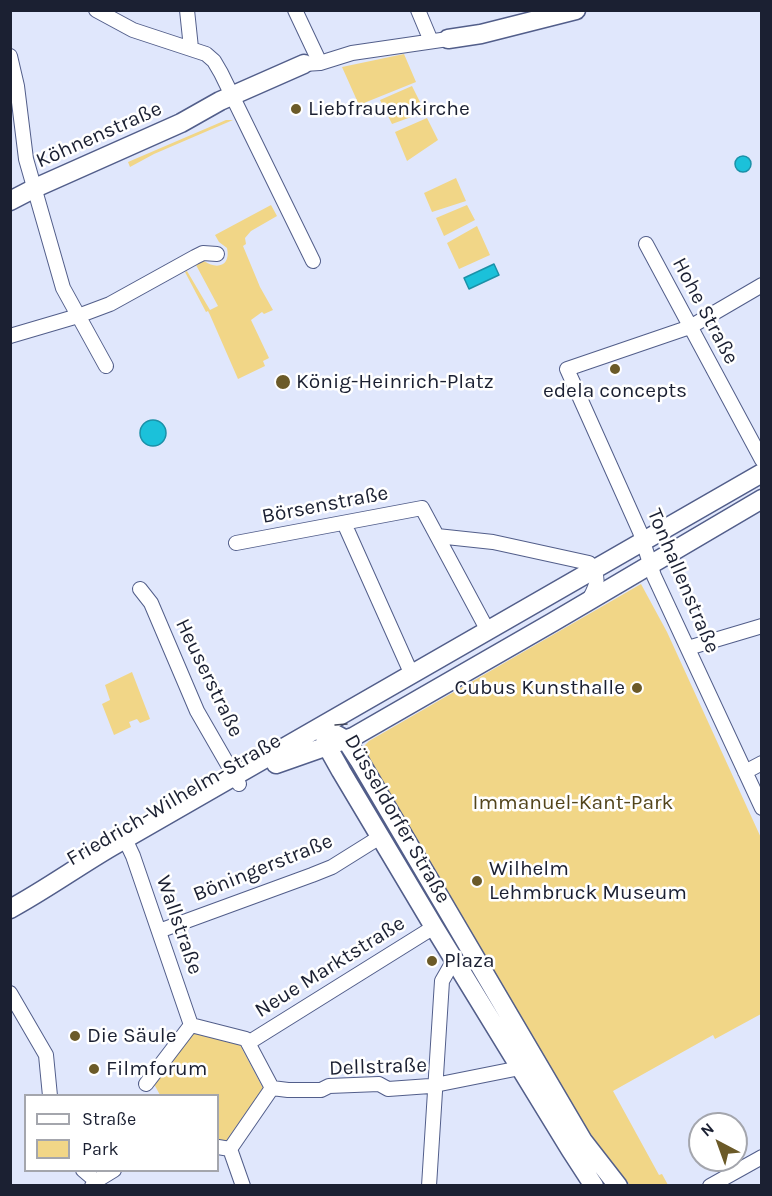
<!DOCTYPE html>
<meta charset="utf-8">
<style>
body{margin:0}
#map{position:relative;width:772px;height:1196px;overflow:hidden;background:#e0e7fc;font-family:Karla,sans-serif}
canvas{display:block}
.frame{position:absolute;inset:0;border:12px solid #1b2032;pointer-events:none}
.legend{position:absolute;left:24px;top:1094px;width:195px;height:78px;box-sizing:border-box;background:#fff;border:2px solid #a4a6ad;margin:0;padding:8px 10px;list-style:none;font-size:18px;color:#1b2032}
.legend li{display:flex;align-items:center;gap:12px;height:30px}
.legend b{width:30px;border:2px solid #a4a6ad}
.north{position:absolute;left:688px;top:1112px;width:60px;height:60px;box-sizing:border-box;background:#fff;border:2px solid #a4a6ad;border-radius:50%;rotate:319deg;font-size:16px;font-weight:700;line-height:24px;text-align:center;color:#1b2032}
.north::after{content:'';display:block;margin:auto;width:21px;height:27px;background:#6b5a28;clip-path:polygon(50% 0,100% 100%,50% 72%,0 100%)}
</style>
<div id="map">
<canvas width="772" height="1196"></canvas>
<div class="frame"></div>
<ul class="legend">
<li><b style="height:8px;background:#fff"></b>Straße</li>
<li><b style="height:16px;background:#f1d687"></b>Park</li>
</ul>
<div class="north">N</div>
</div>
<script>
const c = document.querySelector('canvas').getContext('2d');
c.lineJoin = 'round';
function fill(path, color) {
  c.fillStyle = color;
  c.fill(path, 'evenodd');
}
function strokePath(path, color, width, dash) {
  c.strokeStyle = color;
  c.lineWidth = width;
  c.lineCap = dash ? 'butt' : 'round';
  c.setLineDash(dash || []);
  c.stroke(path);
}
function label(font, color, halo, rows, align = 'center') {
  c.font = font + ' Karla,sans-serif';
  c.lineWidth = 5;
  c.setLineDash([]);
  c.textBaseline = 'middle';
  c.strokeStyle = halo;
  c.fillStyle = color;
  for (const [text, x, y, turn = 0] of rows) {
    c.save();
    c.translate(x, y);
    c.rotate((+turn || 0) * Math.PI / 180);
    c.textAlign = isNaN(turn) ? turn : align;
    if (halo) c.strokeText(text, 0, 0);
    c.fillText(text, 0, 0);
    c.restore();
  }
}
fill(new Path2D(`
 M404 54 416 82 359 105 342 67Z
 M412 86 425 112 392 124 380 100Z
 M427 118 438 140 407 161 395 132Z
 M226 120H233L154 154 130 167 128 162Z
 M456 178 466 201 432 212 424 193Z
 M271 205 277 216 251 231 245 238 246 244 243 246 260 287 273 310 264 314 262 312 251 320 269 358 263 361 265 366 238 379 210 315 208 311 206 312 185 272 187 271 210 310 218 306 196 265 204 261C217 270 231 266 227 248L219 242 215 235Z
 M467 205 475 220 444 236 436 218Z
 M477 226 490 255 459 269 447 243Z
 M641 584 667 632 762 840 761 1014 715 1039 713 1035 613 1091 659 1175 662 1174 668 1185H630L585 1132 364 752V746L369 741Z
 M132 672 150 719 140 723 137 719 129 722 131 727 114 735 102 704 110 700 105 685Z
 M195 1031 238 1041 263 1088 226 1141 218 1139V1096L160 1095 154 1084Z`), '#f1d687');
const water = new Path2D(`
 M735 164a8 8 0 1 1 16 0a8 8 0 1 1-16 0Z
 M494 264 499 275 469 289 464 278Z
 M140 433a13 13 0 1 1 26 0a13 13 0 1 1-26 0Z`);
fill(water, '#1bc1da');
strokePath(water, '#1b91a8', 1.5);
const minor = new Path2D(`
 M96 10 133 30 206 54 214 61 221 73 313 261
 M187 10 191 48
 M295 10 320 63
 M418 10 431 41
 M10 56 17 86 26 159 63 288 106 366
 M304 64 320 63 352 53 448 39
 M646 244 762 460
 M762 285 690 327 567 369 640 532 654 576 762 808
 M10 336 78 316 110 304 195 257 203 253 217 254
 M344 523 412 675
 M437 536 493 542 589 563C601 579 597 584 589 600
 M236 543 422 508 488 631
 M140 589 151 603 197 711 239 784
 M688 648 762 626
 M745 772 762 763
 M125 839 133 856 191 1025
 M159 931 312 875 332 867 380 837
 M10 993 46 1055 50 1096
 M191 1025 246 1039 272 1088
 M248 1043 434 927
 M146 1084 191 1025
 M272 1088 288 1090H321L329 1086 379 1084 388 1089 430 1086 520 1068
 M218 1147 230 1149 272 1088
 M230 1149 243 1186
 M83 1170 96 1181
 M92 1186 96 1181 114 1170
 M429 1186 442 981 454 960
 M710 1186 762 1157`);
const major = new Path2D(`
 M448 39 481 34 576 10
 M10 201 35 188 181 123 220 101 304 64
 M337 735 346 740 359 760 583 1141 618 1186
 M325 736 327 746 341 771 434 927 570 1149 594 1186
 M276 764 353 737 553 622 762 499
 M10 909C45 890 77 867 111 847L762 473`);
strokePath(minor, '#525e8a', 16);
strokePath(major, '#525e8a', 21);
strokePath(minor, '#fff', 14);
strokePath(major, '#fff', 18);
strokePath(new Path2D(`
 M335 725 347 724`), '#414659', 1.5);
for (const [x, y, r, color] of [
 [296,109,6,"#6b5a28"],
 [615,369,6,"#6b5a28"],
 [283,382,8,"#6b5a28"],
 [637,688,6,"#6b5a28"],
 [477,881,6,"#6b5a28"],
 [432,961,6,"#6b5a28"],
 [75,1036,6,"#6b5a28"],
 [94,1069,6,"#6b5a28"]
]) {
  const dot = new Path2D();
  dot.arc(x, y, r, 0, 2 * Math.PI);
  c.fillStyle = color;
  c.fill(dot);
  strokePath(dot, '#fff', 2);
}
label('21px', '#1b2032', '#fff', [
 ["Liebfrauenkirche",308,109],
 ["König-Heinrich-Platz",296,382],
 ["edela concepts",615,391,"center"],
 ["Cubus Kunsthalle",625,688,"right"],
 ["Wilhelm",489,869],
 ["Lehmbruck Museum",489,893],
 ["Plaza",444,961],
 ["Die Säule",87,1036],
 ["Filmforum",106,1069]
], 'left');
label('21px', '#1b2032', '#fff', [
 ["Köhnenstraße",99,135,-24],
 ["Hohe Straße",705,311,62],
 ["Börsenstraße",325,505,-11],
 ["Tonhallenstraße",683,581,67],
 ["Heuserstraße",209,678,64],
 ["Friedrich-Wilhelm-Straße",174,800,-30],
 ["Düsseldorfer Straße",397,819,60],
 ["Böningerstraße",263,868,-22],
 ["Wallstraße",179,925,71],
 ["Neue Marktstraße",330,967,-32],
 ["Dellstraße",378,1067,-2]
]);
label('21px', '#53451b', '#fff', [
 ["Immanuel-Kant-Park",573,803]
]);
</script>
